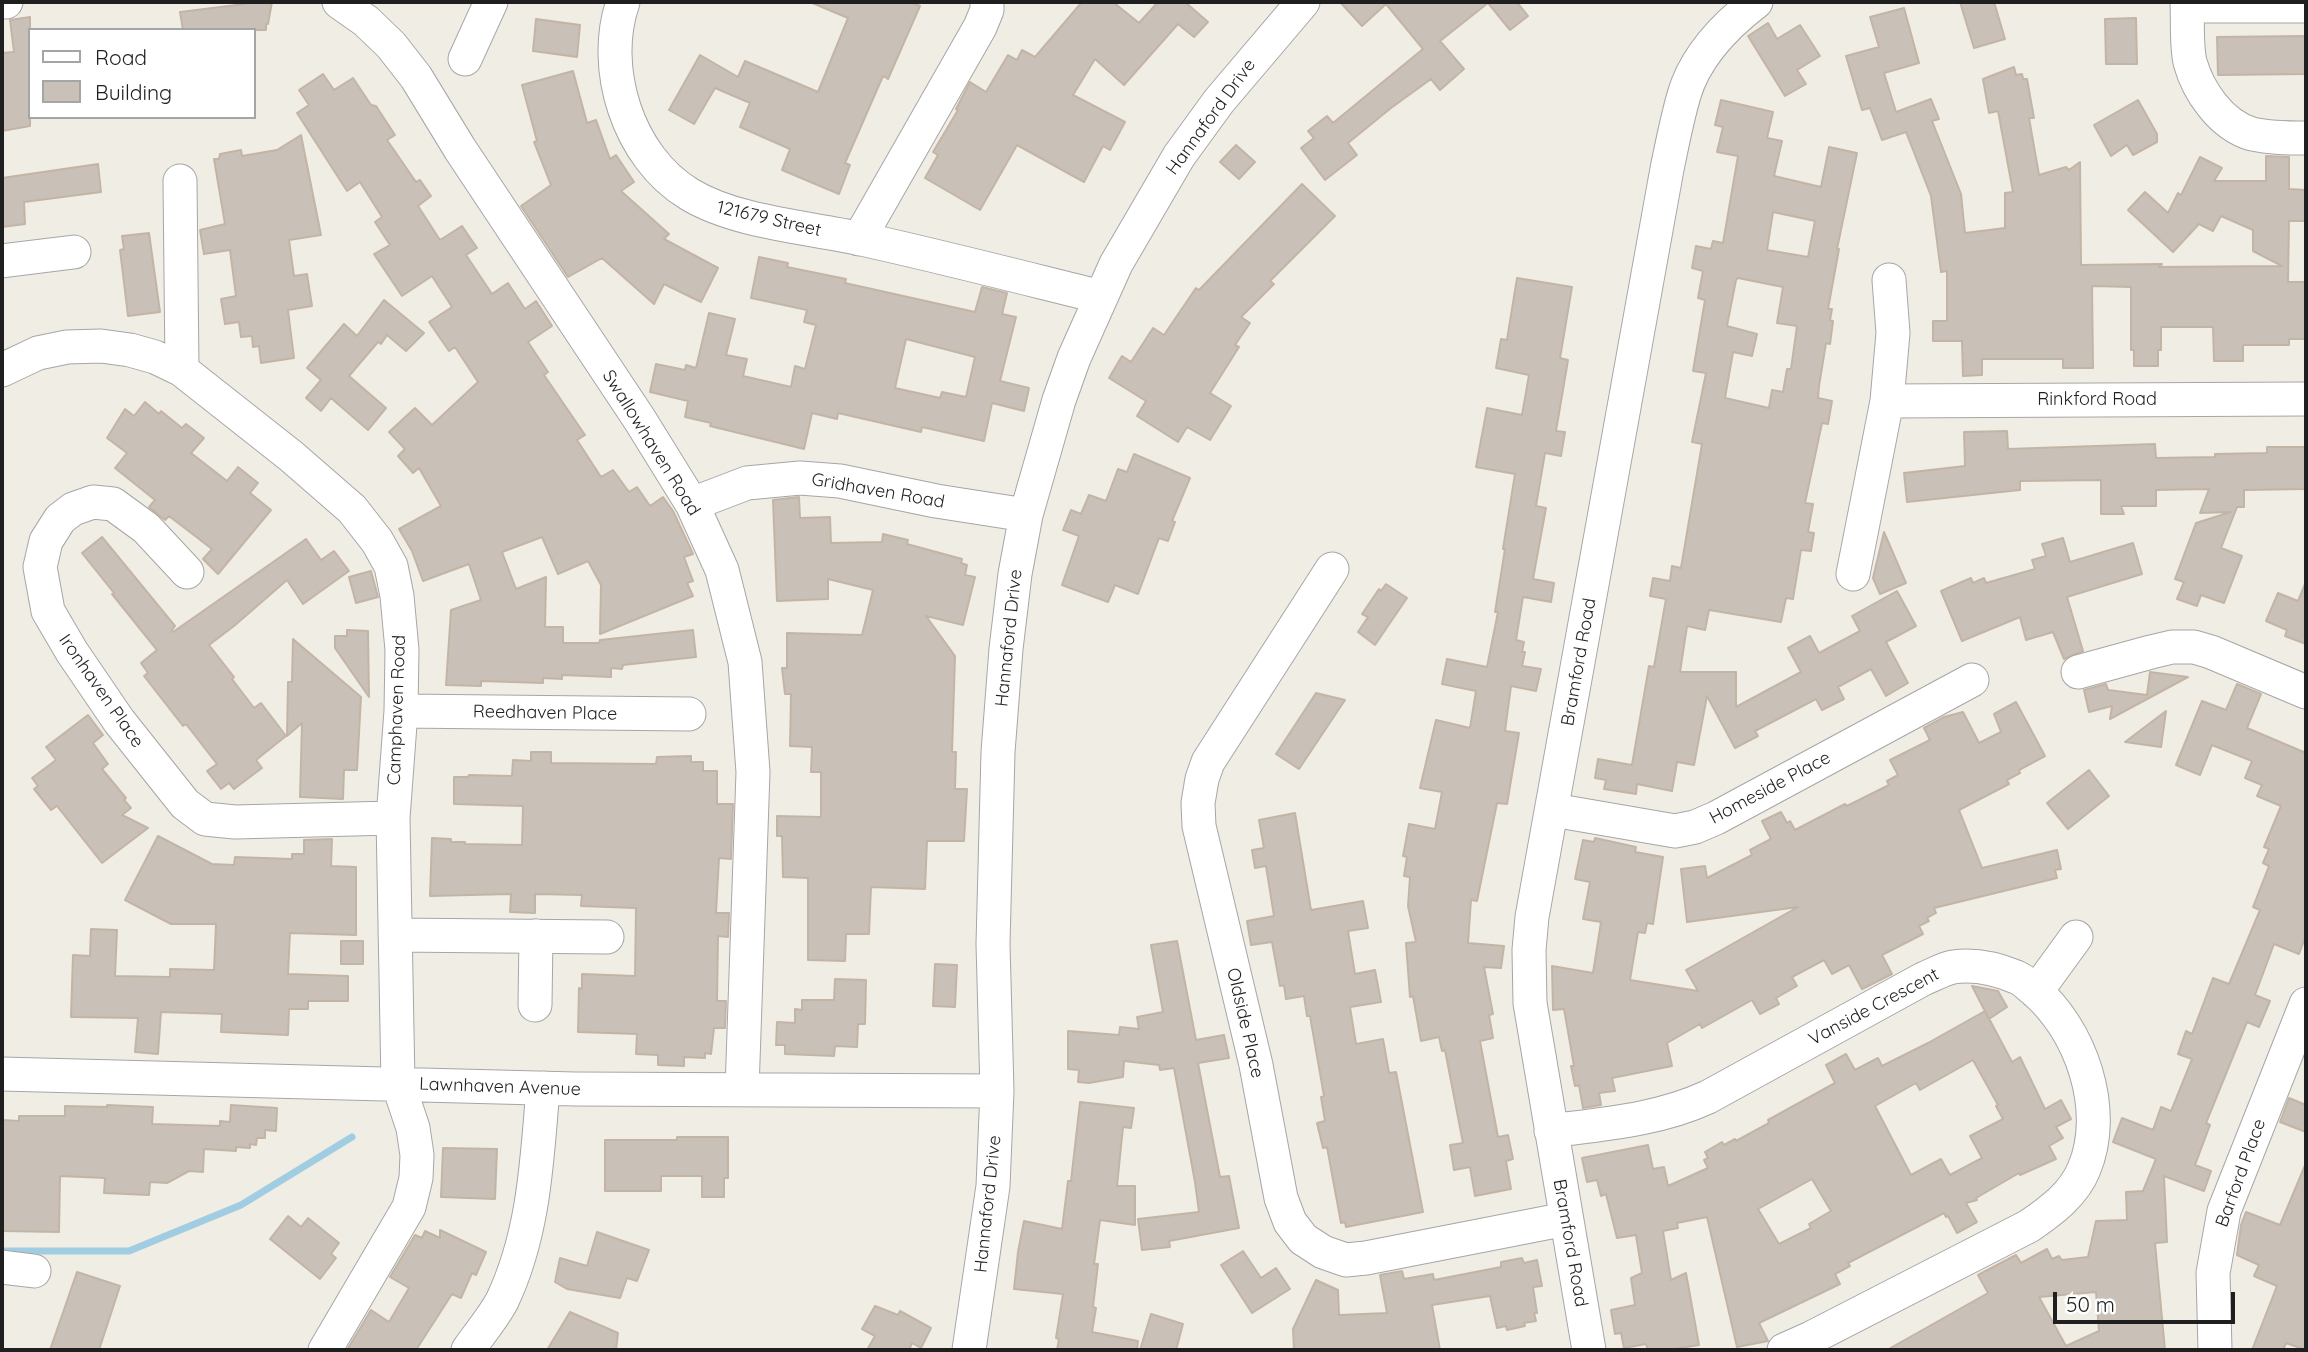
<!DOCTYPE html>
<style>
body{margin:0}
#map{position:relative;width:2308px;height:1352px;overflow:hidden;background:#f0ede4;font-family:Quicksand,sans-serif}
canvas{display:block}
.frame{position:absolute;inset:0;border:4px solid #1f1f1f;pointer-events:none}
.legend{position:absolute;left:28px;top:28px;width:228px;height:91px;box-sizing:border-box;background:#fff;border:2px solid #a5a5a5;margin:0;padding:9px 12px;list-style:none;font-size:21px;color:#1f1f1f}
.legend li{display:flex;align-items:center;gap:14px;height:35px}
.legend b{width:35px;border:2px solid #a5a5a5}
.scale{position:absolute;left:2053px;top:1292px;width:182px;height:32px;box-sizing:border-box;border:4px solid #1f1f1f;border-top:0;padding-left:9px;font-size:21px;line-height:24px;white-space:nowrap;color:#1f1f1f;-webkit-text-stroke:5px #fff;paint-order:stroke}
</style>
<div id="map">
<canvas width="2308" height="1352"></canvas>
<div class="frame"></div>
<ul class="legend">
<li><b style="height:9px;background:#fff"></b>Road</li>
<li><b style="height:19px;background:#c9c0b7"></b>Building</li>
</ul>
<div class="scale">50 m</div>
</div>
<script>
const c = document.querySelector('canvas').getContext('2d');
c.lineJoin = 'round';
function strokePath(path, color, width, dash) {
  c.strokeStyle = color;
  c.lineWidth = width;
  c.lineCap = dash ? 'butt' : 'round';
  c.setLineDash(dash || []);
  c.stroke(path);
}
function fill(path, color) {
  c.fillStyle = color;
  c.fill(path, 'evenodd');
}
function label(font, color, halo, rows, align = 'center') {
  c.font = font + ' Quicksand,sans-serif';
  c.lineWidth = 5;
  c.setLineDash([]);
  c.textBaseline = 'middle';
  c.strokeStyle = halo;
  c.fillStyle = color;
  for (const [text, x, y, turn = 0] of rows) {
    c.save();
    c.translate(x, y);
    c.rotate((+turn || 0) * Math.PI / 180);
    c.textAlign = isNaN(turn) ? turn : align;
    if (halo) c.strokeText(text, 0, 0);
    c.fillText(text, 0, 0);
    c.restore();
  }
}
strokePath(new Path2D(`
 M3 1251H129L241 1205 352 1137`), '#a1cde2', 7);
const building = new Path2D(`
 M246 2H272L268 24H266V30H183L180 12 245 4Z
 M810 2H910L920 6 888 79 883 76 845 163 850 165 839 194 782 170 790 149 740 127 750 103 715 88 694 124 669 110 700 55 738 77 745 61 818 92 848 18Z
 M1082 2H1113L1139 23 1158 2H1185L1208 22 1194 37 1178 24 1124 85 1095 59 1073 95 1125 122 1110 150 1103 146 1084 182 1017 145 980 210 925 178 938 155 933 152 958 110 956 109 970 82 986 92 1008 55 1017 60 1022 50 1035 57Z
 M1340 2H1517L1528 16 1510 30 1488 3 1440 41 1464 69 1440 90 1431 79 1391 108 1348 143 1357 155 1325 180 1301 148 1314 138 1308 131 1327 116 1333 123 1423 49 1386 4 1362 26Z
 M1960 2H1994L2005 39 1974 48Z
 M1904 8 1919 63 1884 73 1896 112 1931 99 1939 119 1932 121 1961 194 1965 233 2005 228V193L2013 192 1998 111 1989 113 1983 79 2014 67 2016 75 2022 74 2023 79H2027L2034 118H2029L2039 175 2066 167 2069 170 2080 162 2081 265 2162 264 2159 267 2282 266 2253 251V230L2221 216 2213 231 2199 224 2173 252 2128 210 2145 192 2168 213 2178 193 2181 195 2200 157 2222 168 2214 181H2266V156L2289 157V189L2306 190V221H2289L2288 282H2306V339H2289V345H2243V361H2214L2213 327H2161V350H2158V366H2134V350H2131V287L2092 286 2093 368H2063V359H1982V375L1963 376 1962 341H1933V321H1947V271L1941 272 1931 196 1906 132 1882 140 1870 108 1862 110 1846 56 1879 47 1870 17Z
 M30 17V126L2 131V53L14 52 10 20Z
 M2136 18 2137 64H2106L2105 19Z
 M536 19 580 25 577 57 533 51Z
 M1768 23 1777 39 1800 25 1820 56 1797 70 1806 84 1785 96 1748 36Z
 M2306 36V74L2218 75 2217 37Z
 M573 71 587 123 596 120 610 159 616 155 634 182 621 191 669 234 664 239 718 268 701 302 664 284 654 304 602 258 568 277 521 206 551 185 534 142 537 141 522 85Z
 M323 74 334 90 353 78 371 105 376 106 395 135 387 140 416 182 420 180 431 196 418 206 440 240 462 226 477 248 466 255 492 294 508 283 525 309 536 301 552 326 528 342 548 372 544 375 585 435 577 440 601 477 613 470 629 492 637 487 650 506 663 497 673 511 693 554 684 557 693 581 687 583 693 596 600 634 601 585 588 561 558 574 542 537 502 552 516 589 546 577 545 627H563V643H599L600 640 693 630 696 657 623 665 622 669 611 668V677L562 675V679L543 678V683L481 681V686L446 685 451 610 481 600 469 564 423 581 412 551 399 529 441 506 419 468 413 473 398 456 405 449 389 432 415 408 432 425 478 382 455 347 449 351 429 322 452 307 432 276 402 296 374 254 390 245 375 222 382 217 360 182 347 191 297 113 309 105 299 90Z
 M1721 100 1773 112 1767 138 1782 141 1774 176 1821 187 1829 147 1857 153 1837 249H1839L1828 309H1832L1830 320 1833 321 1830 344 1826 343 1819 386 1818 398 1832 401 1828 424 1822 423 1805 503 1813 504 1808 532 1814 533 1811 551 1801 550 1793 599 1786 598 1781 622 1709 610 1705 630 1687 626 1680 672H1736V707L1801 672 1788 648 1810 636 1819 653 1860 631 1852 616 1897 591 1916 626 1886 642 1908 683 1886 696 1871 669 1838 687 1844 699 1822 710 1816 699 1755 731 1758 736 1735 748 1707 696 1694 765 1677 762 1672 791 1637 784 1636 794 1604 789 1606 780 1595 778 1598 759 1632 765 1649 666 1654 667 1666 599 1650 596 1653 578 1670 581 1672 566 1681 568 1702 444 1692 442 1706 373 1693 371 1705 300 1698 298 1703 271 1692 268 1696 246 1711 249 1713 241 1723 243 1738 156 1717 152 1723 127 1715 125ZM1773 212 1815 221 1808 257 1767 250ZM1738 278 1783 287 1777 323 1797 326 1791 369H1787L1783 392 1772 390 1769 408 1725 398 1733 352 1752 356 1757 334 1727 326 1736 280Z
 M2138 100 2157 134V142L2133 155 2127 145 2111 156 2094 125Z
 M301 135 321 235 289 240 294 276 307 274 312 306 288 310 294 358 261 363 259 346 253 347 252 336 241 337 239 322 225 324 221 299 236 296 230 250 204 254 200 230 225 224 214 159H219L220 154 241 150 242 156 277 150Z
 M1236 145 1255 162 1239 179 1220 162Z
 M98 164 101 192 24 202 25 224 2 227V178Z
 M1302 184 1335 216 1270 281 1274 284 1241 317 1250 323 1235 345 1239 347 1210 393 1231 406 1210 440 1187 427 1178 442 1137 416 1146 401 1109 378 1122 356 1131 362 1153 328 1164 335 1196 288 1199 290Z
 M149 233 160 312 128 316 120 250 124 249 122 236Z
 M759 257 788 263 787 267 846 279 845 283 975 312 982 287 1007 293 1002 314 1016 317 1000 381 1029 388 1024 411 992 403 984 441 922 427 921 432 838 413 837 419 812 413 804 449 710 426 711 423 685 417 688 401 650 392 656 364 685 370 686 365 696 368 709 313 735 319 726 355 747 359 743 376 791 387 795 366 805 369 816 325 804 322 807 310 751 298ZM906 339 975 357 966 397 942 392 940 398 895 388Z
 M1517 278 1572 287 1560 358 1568 360 1556 431 1565 432 1561 456 1545 453 1536 506 1546 508 1533 579 1554 583 1551 602 1523 597 1516 640 1524 642 1522 652H1525L1522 666 1541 669 1536 691 1511 686 1505 731 1519 733 1507 804 1497 803 1477 901 1471 900 1468 943 1504 946 1501 968 1484 967 1493 1014 1489 1015 1493 1038 1480 1041 1498 1137 1508 1135 1513 1159 1506 1161 1511 1189 1475 1196 1470 1167 1454 1170 1450 1145 1463 1143 1445 1050 1442 1051 1439 1037 1421 1041 1413 996 1410 997 1406 943 1416 942 1408 906 1410 877 1404 876 1407 857 1403 856 1409 824 1435 829 1442 792 1420 788 1436 720 1470 728 1476 691 1442 684 1447 659 1487 667 1498 612H1495L1505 549H1503L1515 474 1476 467 1487 408 1522 415 1529 375 1496 368 1501 339 1507 340Z
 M384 300 424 333 406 351 387 335 381 344 378 342 349 376 386 408 368 430 331 398 321 411 306 398 321 380 307 368 344 324 357 336Z
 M145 402 159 414 161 411 182 428 186 424 204 438 191 453 227 481 238 467 258 483 250 493 271 510 218 574 203 559 212 549 169 516 165 520 149 507 155 500 115 468 127 453 107 438 125 409 134 416Z
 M2007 431 2008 449 2155 444 2156 458 2215 457V454L2267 453V447H2306V489L2244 490V507H2237L2221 548 2242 556 2224 603 2201 595 2197 606 2177 599 2184 582 2175 579 2196 523 2231 512 2200 513 2209 489 2156 490V506H2121L2124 514H2101V480L2020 481V490L1907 502 1904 473 1965 466 1964 432Z
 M1134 454 1190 478 1172 521 1175 522 1168 541 1159 538 1138 594 1115 585 1108 602 1062 585 1079 536 1063 530 1071 510 1081 514 1089 495 1106 501 1118 469 1127 472Z
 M799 497 800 518 830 517 831 543 882 542 883 534 908 540 907 544 962 559 961 563 967 565 965 575 975 577 963 625 926 616 955 656 952 752H956L955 789H967L964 841H927L925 889 871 887 869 934H846L845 961 808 960V878L783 877 782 836H777V816L821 817V772H811L812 747 790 746 791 694H785L782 668H787V633L862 635 873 590 828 579V599L777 601 773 500Z
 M1884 532 1906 583 1880 594 1873 578Z
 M102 537 175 626 172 630 173 632 306 539 321 560 334 551 349 571 303 604 287 580 234 626 209 645 234 677 232 679 254 708 261 703 286 736 256 760 262 768 234 789 229 783 221 789 207 771 217 764 186 724 183 726 144 676 148 673 141 663 157 650 112 594 114 593 82 553Z
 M2063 538 2070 562 2133 543 2142 574 2067 597 2083 651 2064 659 2053 632 2026 640 2020 617 1962 641 1941 591 1971 578 1973 583 1984 578 1986 583 2035 569 2032 560 2046 556 2042 544Z
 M371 571 378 597 356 603 349 577Z
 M1386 584 1407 598 1375 645 1358 632 1368 617 1362 614 1379 589 1381 591Z
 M2305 584H2306V644L2285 636 2287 630 2266 621 2278 593 2298 601Z
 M347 630 368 631 369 697 335 648V636H347Z
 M293 639 361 697 357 770H344L343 799 300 797 302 723 287 736 288 682H292Z
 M2150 672 2188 677 2110 719 2112 706 2089 712 2084 690 2106 684 2108 690 2147 695Z
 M2237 684 2261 694 2247 728 2306 753V935L2299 954 2274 944 2255 995 2270 1001 2259 1027 2247 1022 2206 1123 2210 1125 2195 1165 2211 1171 2204 1191 2164 1176 2167 1242 2155 1243 2165 1350H1887L1988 1293 1978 1275 2016 1255 2021 1263 2047 1249 2052 1259 2059 1256 2062 1260 2088 1257 2096 1221 2127 1220 2126 1192 2143 1191 2156 1159 2113 1142 2122 1118 2153 1130 2161 1107 2171 1111 2192 1059 2178 1054 2186 1031 2192 1034 2213 978 2229 984 2260 910 2253 907 2269 866 2263 863 2269 849 2264 847 2281 806 2257 796 2262 785 2245 778 2252 761 2212 745 2200 775 2176 765 2202 701 2226 710ZM2096 1292 2099 1331 2066 1346 2039 1297Z
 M1316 693 1345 700 1299 769 1276 754Z
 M2016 702 2045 756 2019 770 2020 773 2007 780 2009 784 1959 810 1982 868 2057 850 2061 869 2055 870 2057 878 1934 908 1936 913 1927 918 1929 921 1919 926 1923 934 1882 955 1892 974 1862 989 1849 965 1832 974 1824 960 1792 977 1797 986 1776 998 1779 1004 1760 1014 1752 1000 1702 1028 1700 1024 1667 1043 1672 1066 1612 1078 1615 1091 1599 1093 1601 1105 1583 1108 1579 1085 1575 1086 1571 1066H1574L1564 1009 1553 1010 1552 966 1593 973 1601 922 1583 919 1590 882 1575 879 1583 840 1594 842 1595 838 1636 847 1635 852 1663 857 1653 924 1647 923 1645 933 1638 932 1630 980 1698 991 1686 970 1798 907 1687 922 1681 869 1705 866 1707 878 1752 855 1750 850 1771 839 1762 821 1781 812 1787 823 1790 821 1795 830 1845 804 1847 806 1889 785 1887 781 1898 775 1890 760 1930 740 1924 728 1944 717 1963 712 1979 743 2001 732 1994 714Z
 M2166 711 2161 747 2125 742Z
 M88 715 103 735 93 743 108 764 102 769 126 798 124 800 131 808 122 815 148 828 102 863 57 806 51 810 34 789 38 786 32 778 56 760 46 747Z
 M531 752H551V763L656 764 657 757 691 756V762H703V771H717V804H733L731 859 719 858 716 913H729L728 937 718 936 717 1001H726L725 1028H714L711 1054 705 1053V1058L684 1057V1066L658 1065V1055L636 1054 637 1034 578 1032 579 988 582 989V974L635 976 636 908 581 906 582 895 535 894V913L510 912 511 894 430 896 432 838 451 839V842H465V844L522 845 523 806 454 804V777H468L469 775 512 776 513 760 531 761Z
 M2089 770 2109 796 2068 829 2047 803Z
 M1295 813 1311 910 1363 901 1368 928 1348 931 1355 974 1375 970 1381 1002 1350 1007 1356 1044 1383 1039 1389 1073 1396 1072 1423 1212 1346 1227 1345 1222 1341 1223 1327 1147 1323 1148 1317 1123 1325 1121 1321 1097 1324 1096 1310 1016H1307L1304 996 1286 999 1284 985 1280 986 1272 942 1251 945 1247 921 1274 916 1266 866 1255 868 1252 850 1264 848 1259 820Z
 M158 836 212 864 234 865 235 857 292 859V854H304V840L332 839 331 866 356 867V935L290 933 288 974 348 976V1001H308V1009H289L288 1035 221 1032 222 1014 161 1012 158 1054 135 1052 138 1018 71 1017 73 955 90 956 91 929 117 930 115 976 170 977V969L214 970 216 924H171L125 900Z
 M341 941H363V964H341Z
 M1177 941 1196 1040 1224 1035 1229 1058 1198 1063 1220 1177 1229 1176 1239 1228 1169 1241 1170 1247 1142 1250 1138 1219 1199 1212 1195 1182 1174 1068 1160 1070 1159 1065 1124 1061 1123 1077 1089 1083 1078 1082 1079 1070 1068 1069V1031L1119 1035 1120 1027 1139 1029 1137 1017 1163 1012 1151 945Z
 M935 964 957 965 955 1007 933 1006Z
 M835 979 866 980 865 1024H858L857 1047 835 1046 834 1056 785 1054V1045H776L777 1022 795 1023V1009L802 1010V1000H834Z
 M1972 986 1998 991 2007 1007 1989 1019Z
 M1985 1011 2012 1062 2020 1057 2045 1109 2061 1100 2071 1119 2056 1127 2063 1138 2049 1146 2056 1159 2020 1175 2019 1173 1976 1198 1977 1200 1966 1203 1977 1222 1957 1233 1948 1216 1946 1217 1944 1213 1848 1263 1850 1266 1835 1274 1840 1284 1759 1323 1768 1341 1737 1347 1707 1217 1677 1223 1678 1228 1663 1231 1671 1280 1686 1273 1699 1345 1667 1350H1648L1646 1344 1624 1348 1621 1333 1615 1334 1611 1310 1635 1305 1631 1278 1642 1273 1636 1235 1617 1238 1606 1194 1601 1196 1597 1180 1587 1182 1582 1158 1648 1145 1653 1169 1664 1167 1668 1186 1708 1168 1704 1160 1708 1158 1705 1152 1722 1142 1724 1145 1735 1139 1736 1141 1769 1123 1768 1120 1835 1083 1826 1065 1846 1054 1855 1070 1878 1058 1882 1066 1928 1043ZM1973 1060 1998 1105 1996 1106 2003 1119 1970 1136 1982 1158 1950 1175 1941 1159 1911 1175 1875 1106 1916 1083 1920 1090ZM1812 1179 1831 1211 1809 1224 1811 1228 1779 1244 1758 1209Z
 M2289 1098 2306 1105V1132L2280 1122Z
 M1080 1102 1134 1108 1131 1128 1123 1127 1117 1186H1135V1225L1100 1220 1094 1264H1098L1093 1307 1096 1308 1092 1332 1138 1341 1137 1350H1057L1059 1339 1056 1338 1063 1294 1014 1289 1018 1252 1024 1221 1062 1229 1068 1181H1071Z
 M107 1105 153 1107 152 1124 220 1126V1121L230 1122 231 1105 277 1108 276 1131 265 1130V1138H257L256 1145 250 1144V1148L236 1147V1151L204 1149 203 1172 189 1171 167 1183 150 1182 149 1195 104 1193 105 1178 60 1176 59 1232 2 1231V1120L19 1121V1116H65V1106L107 1107Z
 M677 1137H728V1178H724V1197H702V1176H661V1191H605V1140H677Z
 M443 1148 497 1149 495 1199 441 1197Z
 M2306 1163V1350L2286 1343 2283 1350H2252L2277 1286 2254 1276 2259 1265 2237 1255 2241 1225 2246 1212 2280 1225Z
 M288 1216 301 1227 308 1218 339 1243 331 1254 336 1258 320 1279 270 1239Z
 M440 1230 486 1252 476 1275 472 1273 461 1298 452 1294 416 1350H347L371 1310 389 1322 409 1288 390 1277 415 1235 422 1238 425 1231 440 1238Z
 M597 1232 649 1250 637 1281 627 1278 620 1298 567 1289 555 1282 560 1258 587 1266Z
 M1243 1251 1261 1278 1276 1268 1290 1289 1252 1313 1221 1265Z
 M1522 1258 1524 1263 1537 1260 1542 1286 1533 1287 1537 1313H1534L1536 1321 1524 1323 1525 1326 1507 1330 1506 1326 1497 1328 1490 1296 1432 1305 1440 1350H1294L1293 1329 1316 1280 1338 1290 1339 1315 1387 1313 1380 1275 1402 1271 1404 1279 1433 1274 1434 1280 1501 1267V1262Z
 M77 1272 120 1286 99 1350H50Z
 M875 1306 898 1315 900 1311 931 1328 921 1348 912 1343 909 1350H867L875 1336 862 1329Z
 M570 1312 618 1333 616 1350H547Z
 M1151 1314 1183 1324 1176 1350H1140Z`);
fill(building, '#c9c0b7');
strokePath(building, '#c3b5a5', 2);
const minor = new Path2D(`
 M2 2H6
 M339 2 366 21 391 45 416 77 460 149 640 420 692 504 722 570 745 662 753 772 742 1090
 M623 2C600 68 628 157 689 194 735 222 805 227 857 238 939 256 1020 277 1101 297
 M2187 2C2188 21 2186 44 2190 62 2198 91 2221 125 2252 134 2270 138 2288 138 2306 138
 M2187 6H2306
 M465 59 491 2
 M180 181 182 370
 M859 239 980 27 987 10V2
 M2 261 74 252
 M2 370 38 353 67 347 101 346 130 350 155 357 182 370 291 456 352 509 377 541 391 566 397 596 402 650 401 711 393 818 398 1083 413 1128 417 1155 416 1178 409 1207 325 1350
 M1887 401 2306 399
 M692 504 747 483 800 478 840 481 936 501 1026 515
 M1332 569 1208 762 1202 779 1198 803 1199 826 1256 1065 1281 1198 1290 1222 1303 1239 1323 1252 1346 1260 1366 1258 1566 1219
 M187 572 146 528 113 504 93 502 73 509 60 519 46 541 40 567 48 611 72 652 119 721 185 804 205 819 235 822 393 818
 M1853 574 1887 401 1893 333 1889 280
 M2078 672 2151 652 2172 647H2194L2211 652 2306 692
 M401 711 689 714
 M1553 810 1675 831 1695 827 1716 818 1972 680
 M395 935 607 937
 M2036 992 2076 937
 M535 1005 536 936
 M2 1074 575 1089 997 1091
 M1551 1131C1604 1124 1658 1120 1708 1097L1923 979C1933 975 1943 969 1953 967 1974 964 1997 969 2016 977 2022 979 2028 985 2033 989 2081 1029 2109 1110 2084 1169 2074 1194 2051 1211 2029 1226L1811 1338 1784 1350
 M2 1267 34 1271
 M468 1350C479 1334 493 1318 502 1301 534 1234 537 1161 543 1088
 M969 1350 993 1186 997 1091 993 944 998 752 1006 649 1015 574 1026 515 1059 400 1074 358 1116 264 1179 156 1219 101 1303 2
 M1589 1350 1530 1003 1529 950 1532 917 1667 169C1672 145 1677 119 1684 95 1695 57 1726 25 1756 2
 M2215 1350 2213 1273 2224 1211 2306 1004`);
strokePath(minor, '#a6a6a6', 35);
strokePath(minor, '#fff', 33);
label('18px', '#1f1f1f', '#fff', [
 ["Hannaford Drive",1211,117,-54],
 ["121679 Street",769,219,13],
 ["Rinkford Road",2097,400],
 ["Swallowhaven Road",651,443,58],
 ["Gridhaven Road",878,491,10],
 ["Hannaford Drive",1009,638,-84],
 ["Bramford Road",1579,662,-80],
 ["Ironhaven Place",101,691,55],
 ["Camphaven Road",397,710,-88],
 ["Reedhaven Place",545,713,1],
 ["Homeside Place",1770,788,-28],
 ["Vanside Crescent",1874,1007,-28],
 ["Oldside Place",1245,1023,77],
 ["Lawnhaven Avenue",500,1087,2],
 ["Barford Place",2241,1173,-70],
 ["Hannaford Drive",988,1204,-84],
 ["Bramford Road",1570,1243,80]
]);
</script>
